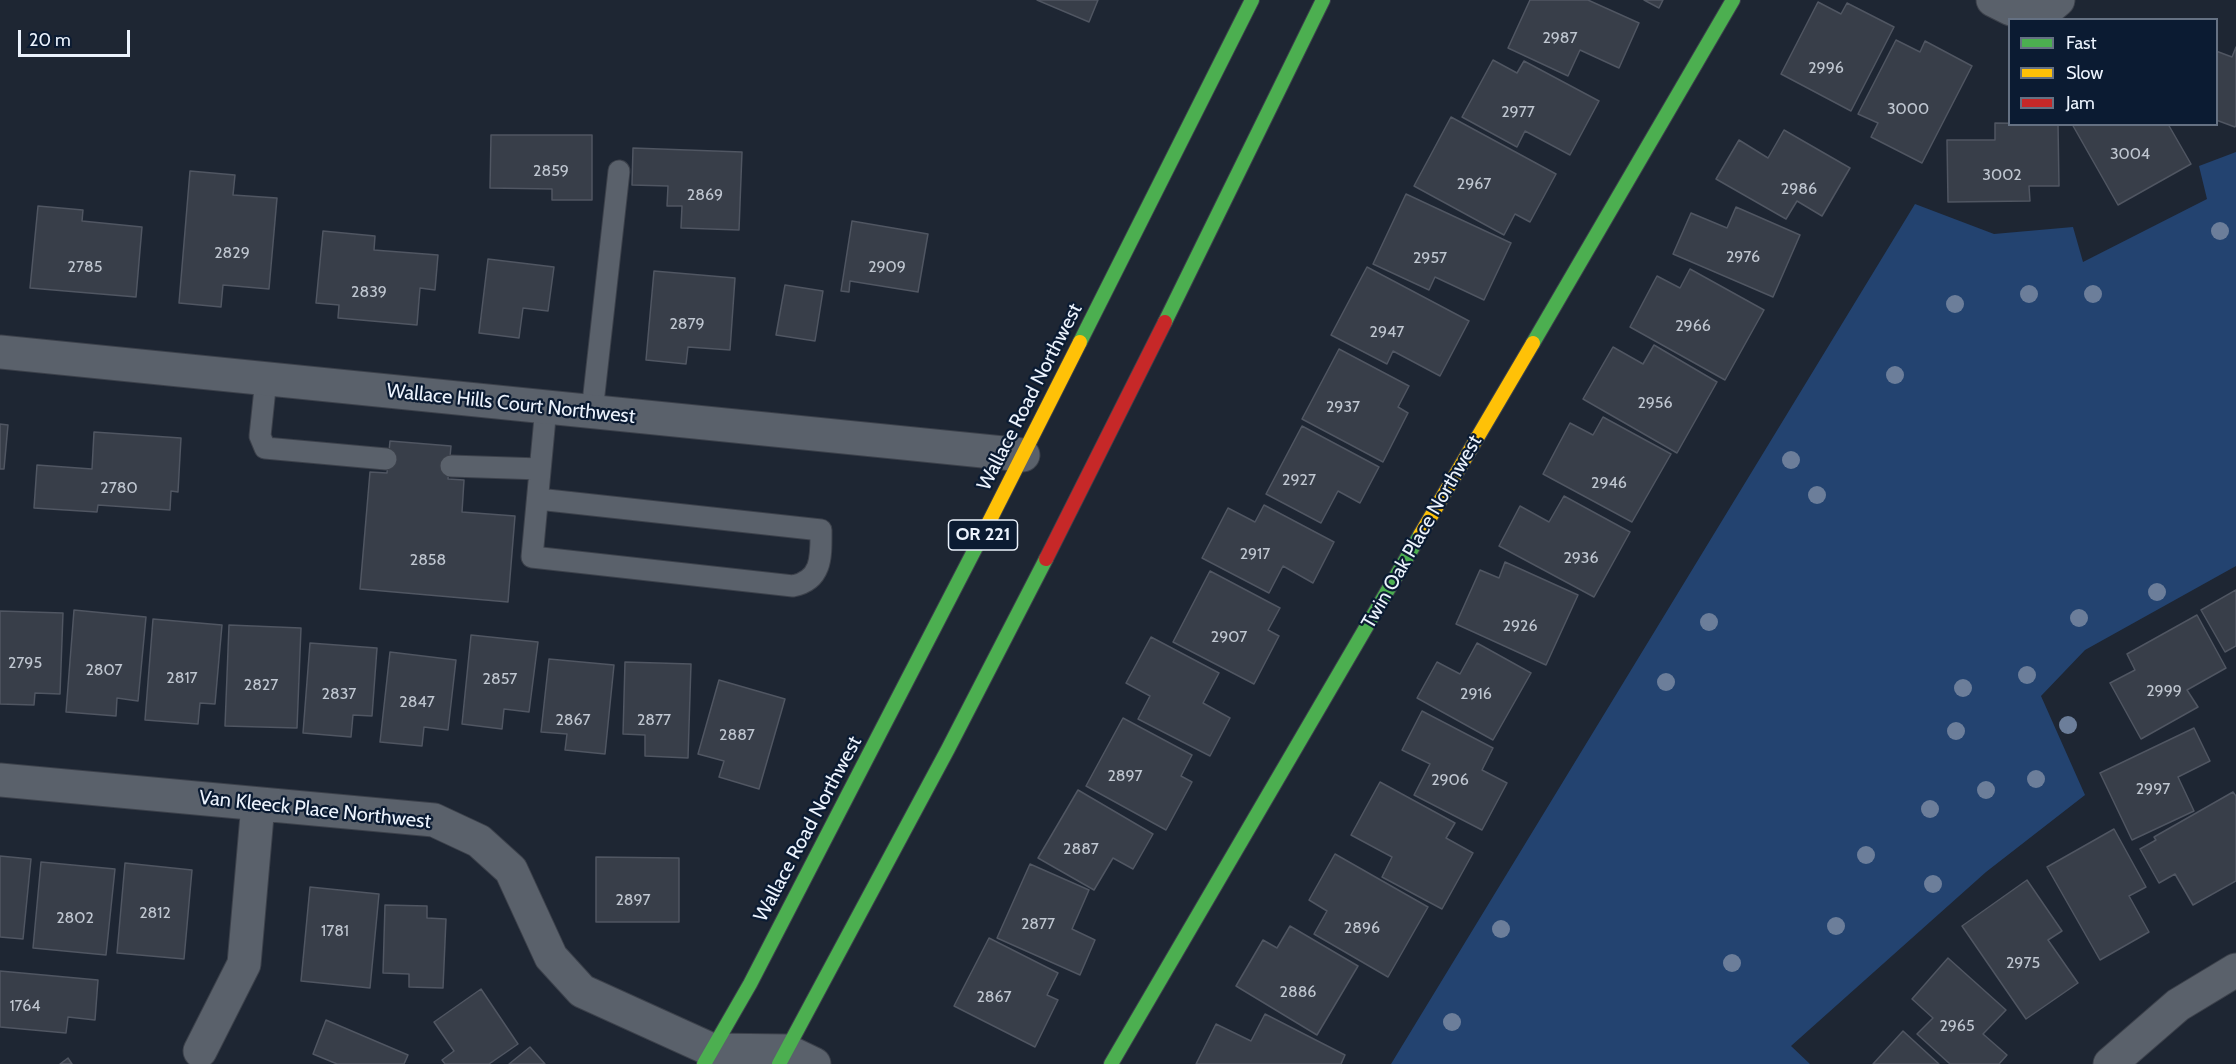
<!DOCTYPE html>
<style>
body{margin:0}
#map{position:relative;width:2236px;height:1064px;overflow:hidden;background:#1e2633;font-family:Cabin,sans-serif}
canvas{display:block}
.legend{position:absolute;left:2008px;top:18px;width:210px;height:108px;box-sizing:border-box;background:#0b1b32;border:2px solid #657183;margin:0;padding:8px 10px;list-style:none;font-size:18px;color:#ecf3fd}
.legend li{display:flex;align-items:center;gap:12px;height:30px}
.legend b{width:30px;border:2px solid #657183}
.scale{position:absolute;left:18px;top:30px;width:112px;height:27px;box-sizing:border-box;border:3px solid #ecf3fd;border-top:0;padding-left:8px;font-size:18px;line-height:21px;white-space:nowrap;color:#ecf3fd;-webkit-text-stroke:4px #0b1b32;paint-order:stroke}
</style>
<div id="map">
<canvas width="2236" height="1064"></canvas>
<ul class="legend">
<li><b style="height:8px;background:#4caf50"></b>Fast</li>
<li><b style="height:8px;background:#ffc107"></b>Slow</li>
<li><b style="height:8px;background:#c62828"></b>Jam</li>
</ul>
<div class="scale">20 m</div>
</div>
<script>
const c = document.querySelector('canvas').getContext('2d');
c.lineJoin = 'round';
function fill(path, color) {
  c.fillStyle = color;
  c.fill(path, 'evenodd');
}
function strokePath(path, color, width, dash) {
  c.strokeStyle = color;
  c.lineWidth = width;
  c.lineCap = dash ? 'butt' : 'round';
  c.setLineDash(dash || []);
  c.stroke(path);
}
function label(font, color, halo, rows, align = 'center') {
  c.font = font + ' Cabin,sans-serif';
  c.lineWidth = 4.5;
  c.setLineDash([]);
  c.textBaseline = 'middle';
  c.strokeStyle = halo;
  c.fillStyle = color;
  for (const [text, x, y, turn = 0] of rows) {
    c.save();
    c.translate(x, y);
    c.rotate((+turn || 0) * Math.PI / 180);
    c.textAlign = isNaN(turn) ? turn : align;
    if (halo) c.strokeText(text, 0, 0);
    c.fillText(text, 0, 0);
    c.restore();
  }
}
fill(new Path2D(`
 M2236 152V566L2085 650 2041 696 2085 795 1986 872 1791 1046 1810 1064H1391L1915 204 1994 234 2073 227 2083 262 2207 199 2199 166Z`), '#234370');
const building = new Path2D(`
 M1037 0H1098L1089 22Z
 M1530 0H1588L1639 23 1619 68 1580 50 1568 76 1508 48Z
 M1644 0H1663L1659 8Z
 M1818 2 1841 14 1847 3 1894 27 1851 111 1781 74Z
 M1896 40 1920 52 1925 41 1972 66 1922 163 1871 137 1878 123 1858 114Z
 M2236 47V125L2235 127 2216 120V51L2232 57Z
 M1493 60 1517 73 1524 61 1599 101 1570 155 1525 131 1517 147 1462 117Z
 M1451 117 1556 174 1530 222 1515 214 1504 235 1414 186Z
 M1995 123 2058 124 2059 186H2029L2030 201 1948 202 1947 140H1995Z
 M2072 124H2168L2191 164 2118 205Z
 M1784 130 1850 168 1822 216 1797 201 1786 219 1716 179 1739 140 1768 158Z
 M491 135H592V200H552V189L490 188Z
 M633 148 742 152 739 230 681 228 682 206H667L668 186 632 185Z
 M190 171 235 175 233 195 277 198 269 289 223 285 221 307 179 303Z
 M1406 194 1511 243 1484 300 1435 277 1429 290 1373 264Z
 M38 206 83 210 82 221 142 227 136 297 30 288Z
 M1736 207 1800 235 1773 297 1673 254 1691 213 1727 228Z
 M852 221 928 234 918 292 850 281 849 292 841 291Z
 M323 231 375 236 374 250 438 255 435 290 420 288 417 325 338 318 339 305 316 303Z
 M488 259 554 267 548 311 523 308 519 338 479 333Z
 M1367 267 1469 321 1440 376 1393 351 1387 364 1331 335Z
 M1690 269 1764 310 1725 380 1630 327 1657 276 1680 288Z
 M654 271 735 278 730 350 688 347 686 364 646 360Z
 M785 285 823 291 815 341 776 335Z
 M1654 345 1717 382 1677 453 1583 399 1613 347 1643 364Z
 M1339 349 1409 386 1398 407 1408 413 1383 462 1302 419Z
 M1603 417 1671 454 1632 522 1543 474 1570 423 1593 435Z
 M0 424 8 425 4 469H0Z
 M1302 426 1379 467 1360 503 1338 491 1321 523 1266 494Z
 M94 432 181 438 178 492 171 491 170 510 98 505 97 512 34 508 37 465 92 469Z
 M390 441 451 446 448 479 464 480 462 512 515 516 508 602 360 589 370 472 387 473Z
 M1564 496 1630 532 1594 597 1499 546 1520 506 1549 522Z
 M1264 505 1334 542 1313 583 1283 566 1269 593 1202 558 1228 508 1255 522Z
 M1505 562 1578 595 1546 665 1456 624 1480 570 1499 578Z
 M1210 571 1280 608 1268 630 1279 636 1254 684 1173 642Z
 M2236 590V646L2225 652 2201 610Z
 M74 610 146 617 138 701 117 698 116 716 66 712Z
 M0 611 63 613 60 694 35 693 34 705 0 704Z
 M2197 615 2226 668 2187 690 2198 707 2141 739 2110 683 2135 670 2127 654Z
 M153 619 222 625 215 704 200 703 198 724 145 720Z
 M229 625 301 628 297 728 225 726Z
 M471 635 538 642 529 712 504 709 502 729 462 724Z
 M1151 637 1219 673 1203 703 1230 718 1210 756 1138 719 1150 696 1126 683Z
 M310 643 377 648 372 716 353 715 351 737 303 733Z
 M1477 643 1531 673 1493 740 1417 698 1437 662 1460 674Z
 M390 652 456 660 448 730 424 727 422 746 380 742Z
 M549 659 614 665 605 754 565 750 567 734 541 732Z
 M625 662 691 664 688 758 645 756V735L623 734Z
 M719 680 785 699 759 789 719 777 724 761 698 754Z
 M1422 711 1493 748 1482 770 1507 783 1482 830 1414 795 1430 764 1402 750Z
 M1123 718 1192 755 1181 776 1192 782 1166 830 1086 786Z
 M2194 728 2210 761 2178 777 2194 811 2132 840 2100 773Z
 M1380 782 1455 823 1446 838 1473 853 1442 909 1382 877 1392 857 1351 835Z
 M1078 790 1153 834 1133 869 1113 858 1094 890 1038 858Z
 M2233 792 2236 796V881L2193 905 2175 874 2159 883 2140 849 2156 840 2154 837Z
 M2114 829 2146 887 2129 896 2149 932 2100 960 2047 867Z
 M1335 854 1428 907 1388 977 1314 934 1327 911 1309 900Z
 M0 856 31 859 23 939 0 937Z
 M596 857 679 858V922H596Z
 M41 862 115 869 106 955 33 948Z
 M125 863 192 870 184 959 117 953Z
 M1030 864 1089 890 1072 929 1095 940 1080 975 997 938Z
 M2027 880 2062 931 2048 940 2078 983 2026 1019 1962 926Z
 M310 887 379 894 370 988 301 981Z
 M385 905 427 906V918L446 919 443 988 409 987V974L383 973Z
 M1290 926 1358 966 1317 1035 1236 986 1263 940 1277 948Z
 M989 938 1058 973 1047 995 1058 1000 1035 1047 954 1006Z
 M1948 958 2006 1010 1983 1034 2007 1055 1999 1064H1950L1917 1034 1933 1018 1912 999Z
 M0 971 98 980 95 1020 68 1017 66 1033 0 1027Z
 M481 989 518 1044 489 1064H445L442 1060 454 1051 434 1022Z
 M1265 1014 1345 1055 1341 1064H1196L1216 1024 1251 1041Z
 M326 1020 408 1055 404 1064H337L313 1054Z
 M1903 1031 1939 1064H1873Z
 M530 1047 545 1064H509Z
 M68 1058 72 1064H60Z`);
fill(building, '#383e49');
strokePath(building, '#505662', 1.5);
const lane = new Path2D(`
 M266 379 260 436 265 448 386 459
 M592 412 619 171
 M451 466 540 469
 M538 499 821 530C821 555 823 580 793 586L532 557 546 407`);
const street = new Path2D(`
 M1993 0 2011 9 2052 5 2058 0
 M0 352 1023 455
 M0 780 434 820 479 841 511 870 551 957 582 991 712 1050 787 1051 814 1064
 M200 1051 244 964 258 804
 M2110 1064 2178 1005 2236 970`);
const fast = new Path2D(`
 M1165 322 1323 0
 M1080 342 1252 0
 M1533 343 1733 0
 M704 1064 750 984 988 524
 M779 1064 948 749 1046 559
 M1111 1064 1420 535`);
const slow = new Path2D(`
 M988 524 1080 342
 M1420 535 1533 343`);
const jam = new Path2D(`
 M1046 559 1165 322`);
strokePath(lane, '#3c414b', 23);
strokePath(street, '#3c414b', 35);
strokePath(fast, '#3c414b', 16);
strokePath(slow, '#3c414b', 16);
strokePath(jam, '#3c414b', 16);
strokePath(lane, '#5a616b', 21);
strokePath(street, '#5a616b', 33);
strokePath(fast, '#4caf50', 14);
strokePath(slow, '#ffc107', 14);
strokePath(jam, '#c62828', 14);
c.fillStyle = '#6c7e9a';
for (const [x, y] of [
 [2220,231],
 [2029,294],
 [2093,294],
 [1955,304],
 [1895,375],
 [1791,460],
 [1817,495],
 [2157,592],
 [2079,618],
 [1709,622],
 [2027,675],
 [1666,682],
 [1963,688],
 [2068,725],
 [1956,731],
 [2036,779],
 [1986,790],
 [1930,809],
 [1866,855],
 [1933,884],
 [1836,926],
 [1501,929],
 [1732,963],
 [1452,1022]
]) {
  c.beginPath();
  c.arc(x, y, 9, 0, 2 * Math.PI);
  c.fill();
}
label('16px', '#bfc6d0', null, [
 ["2987",1560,38],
 ["2996",1826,68],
 ["3000",1908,109],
 ["2977",1518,112],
 ["3004",2130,154],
 ["2859",551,171],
 ["3002",2002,175],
 ["2967",1474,184],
 ["2986",1799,189],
 ["2869",705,195],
 ["2829",232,253],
 ["2976",1743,257],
 ["2957",1430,258],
 ["2785",85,267],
 ["2909",887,267],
 ["2839",369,292],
 ["2879",687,324],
 ["2966",1693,326],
 ["2947",1387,332],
 ["2956",1655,403],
 ["2937",1343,407],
 ["2927",1299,480],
 ["2946",1609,483],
 ["2780",119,488],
 ["2917",1255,554],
 ["2936",1581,558],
 ["2858",428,560],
 ["2926",1520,626],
 ["2907",1229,637],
 ["2795",25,663],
 ["2807",104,670],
 ["2817",182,678],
 ["2857",500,679],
 ["2827",261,685],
 ["2999",2164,691],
 ["2837",339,694],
 ["2916",1476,694],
 ["2847",417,702],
 ["2867",573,720],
 ["2877",654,720],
 ["2887",737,735],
 ["2897",1125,776],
 ["2906",1450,780],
 ["2997",2153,789],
 ["2887",1081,849],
 ["2897",633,900],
 ["2812",155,913],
 ["2802",75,918],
 ["2877",1038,924],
 ["2896",1362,928],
 ["1781",335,931],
 ["2975",2023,963],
 ["2886",1298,992],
 ["2867",994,997],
 ["1764",25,1006],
 ["2965",1957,1026]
]);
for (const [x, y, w] of [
 [983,535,69]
]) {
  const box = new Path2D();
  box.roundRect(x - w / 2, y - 15, w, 30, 4.5);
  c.fillStyle = '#0b1b32';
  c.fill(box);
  strokePath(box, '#ecf3fd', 1.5);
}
label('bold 18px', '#ecf3fd', null, [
 ["OR 221",983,535]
]);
label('20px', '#ecf3fd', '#0b1b32', [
 ["Wallace Road Northwest",1030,397,-63],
 ["Wallace Hills Court Northwest",511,404,6],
 ["Twin Oak Place Northwest",1422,532,-60],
 ["Van Kleeck Place Northwest",315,810,6],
 ["Wallace Road Northwest",808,829,-62]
]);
</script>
